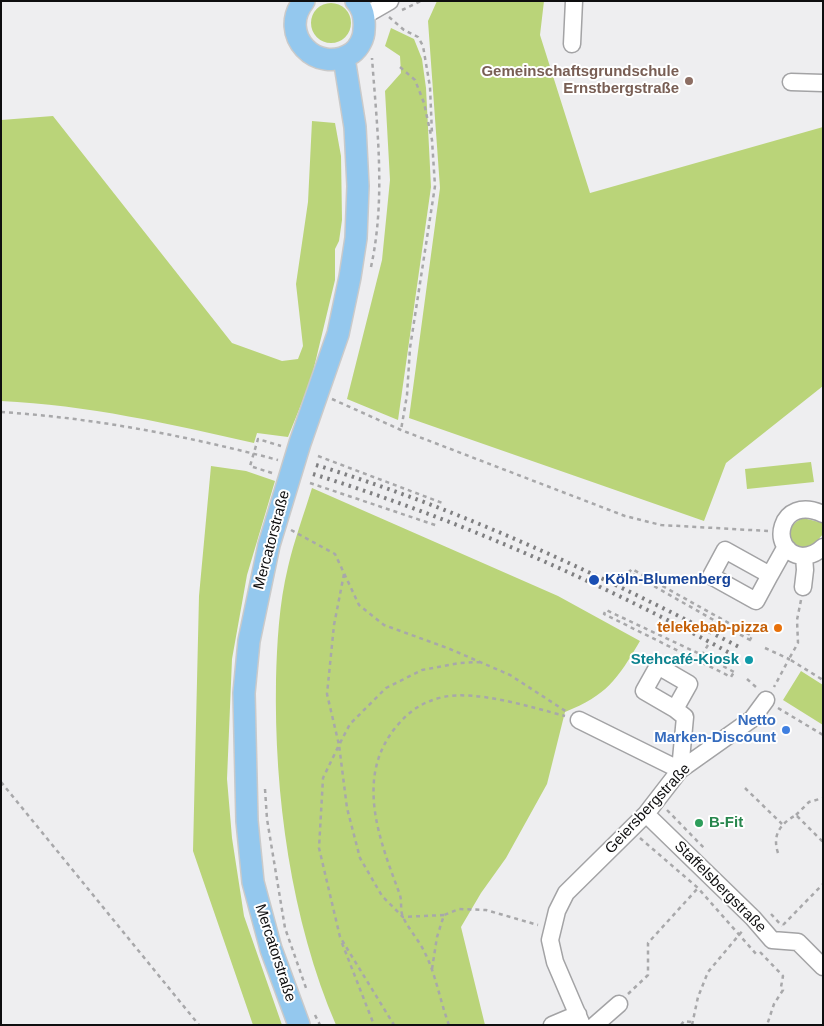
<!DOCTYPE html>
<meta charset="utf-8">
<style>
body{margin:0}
#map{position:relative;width:824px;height:1026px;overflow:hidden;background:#eeeef0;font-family:Arial,sans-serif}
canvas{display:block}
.frame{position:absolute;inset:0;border:2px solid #0e0e0f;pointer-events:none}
</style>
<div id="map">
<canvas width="824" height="1026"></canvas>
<div class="frame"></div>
</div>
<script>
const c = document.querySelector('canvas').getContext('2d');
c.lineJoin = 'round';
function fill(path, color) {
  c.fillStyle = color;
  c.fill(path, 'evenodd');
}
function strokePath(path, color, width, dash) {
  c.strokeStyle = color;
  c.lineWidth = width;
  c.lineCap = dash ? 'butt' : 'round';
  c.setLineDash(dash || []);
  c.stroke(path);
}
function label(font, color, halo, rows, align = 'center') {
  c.font = font + ' Arial,sans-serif';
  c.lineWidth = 4;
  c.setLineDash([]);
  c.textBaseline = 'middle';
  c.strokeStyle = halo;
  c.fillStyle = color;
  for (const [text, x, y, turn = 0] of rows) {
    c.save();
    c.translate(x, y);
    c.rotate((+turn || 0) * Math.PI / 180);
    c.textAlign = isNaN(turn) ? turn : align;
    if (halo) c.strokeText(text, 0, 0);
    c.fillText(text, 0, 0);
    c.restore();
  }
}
fill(new Path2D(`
 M437 1H544L540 35 590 193 823 127V386L726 463 704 521 409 418 440 188 428 21Z
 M311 23a20 20 0 1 1 40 0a20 20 0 1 1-40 0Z
 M391 28 414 39 422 59 426 88 431 187 398 420 347 399 382 260 390 180 385 91 401 73 400 56 385 46Z
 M53 116 232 343 282 361 298 359 303 346 296 284 308 202 312 121 335 123 341 156 342 220 339 241 335 249V280L311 380 288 437 257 433 254 443C171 424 87 405 1 401V120Z
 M811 462 814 482 747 489 745 469Z
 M211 466 246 471 275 481 247 575 232 659 227 779 232 838 244 916 282 1025H253L193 851 199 596Z
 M312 488 558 596 640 641C617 680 607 695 565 712L547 784 506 858 481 893 461 927 485 1025H336C291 920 274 794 276 680 277 643 279 604 288 567 294 541 304 514 312 488Z
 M803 518 823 523V534L811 548C786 552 781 527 803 518Z
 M801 671 823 685V725L783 700Z`), '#bad479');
const minor = new Path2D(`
 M364 16 390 1
 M572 44 574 1
 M791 82 823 83
 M823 514C779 493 767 552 802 556 811 556 817 553 823 547
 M770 575 756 601 711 576 725 550 770 575 784 550 788 549
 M803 587 805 570 804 556
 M658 666 689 684 675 709 644 691Z
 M675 709 685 717 680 770
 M579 720 680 770
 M646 814 753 918 772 940 798 942 823 967
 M552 1025 578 1014
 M582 1025 555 962 550 940 557 911 566 893 646 814 680 770 752 719 766 700
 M595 1025 619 1004`);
const major = new Path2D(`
 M304 1C277 34 317 76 352 53 359 48 364 38 364 30 365 19 364 9 356 1
 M299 1025 271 949 253 882 247 821 244 693 249 641 269 545 300 443 338 334 350 277 356 238 358 186 355 127 344 58`);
strokePath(minor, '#a3a3a5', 19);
strokePath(major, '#cacaca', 24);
strokePath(new Path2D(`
 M402 10 421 1
 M389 17 404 30 418 37 423 46 430 87 432 134
 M400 67 415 80 424 103 432 140 435 186 410 348 407 395 401 430
 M371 267C386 198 377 128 372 58
 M332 399 401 430 625 516 661 525 768 531
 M1 412C95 418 187 436 278 460
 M318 456 445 504
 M272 473 250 466 258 439 281 446
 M310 483 438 526
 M291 530 335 554 359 605 384 625 450 649 510 675 567 712
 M344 574 334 625 327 694 339 745 323 778 319 848 340 937 394 1025
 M801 600 797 620 798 643 789 659 823 680
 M719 623 750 640
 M714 631 719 623 629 572 632 569 752 636 750 640 752 641
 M708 645 702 655 606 610 604 614 731 677 734 672
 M765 648 789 659 774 687
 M702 655 734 672
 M747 679 757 688
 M778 708 823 735
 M1 782 199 1025
 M745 788 782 824
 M265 789 267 819 285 928 306 988
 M667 810 705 849
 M796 815 809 802 823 798
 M640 838 698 888 757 955
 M778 853C772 835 780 824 796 815L823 842
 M771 914 782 926
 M444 915 403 917 382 896 360 858 347 808 339 745 350 724 386 688 422 670 459 663 480 662
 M783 925 823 884
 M342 943 374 1025
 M760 952 783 976 781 987 783 990 774 1004 767 1025
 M432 969 437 937 444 915 459 909 486 910 538 925
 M628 994 648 975V943L698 888
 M315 1015 320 1025
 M449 1025C440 1001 436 975 425 953 419 940 409 930 403 917 400 911 402 902 400 895 380 841 354 778 396 727 409 711 422 702 443 697 477 690 531 707 565 716
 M681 1025 684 1021 691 1022
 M692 1025 698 997 708 972 744 929`), '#a8a8aa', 2.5, [4, 4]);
strokePath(minor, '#fff', 16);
strokePath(major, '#94c8ee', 21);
strokePath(new Path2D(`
 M316 465C463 510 605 577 741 648
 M313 474C457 519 605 584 737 657`), '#808082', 4, [2.5, 5]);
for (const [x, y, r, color] of [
 [689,81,5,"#8d6e63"],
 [594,580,6,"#1a4fb4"],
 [778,628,5,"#e8710a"],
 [749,660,5,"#0f9aa8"],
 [786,730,5,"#3f7fe0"],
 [699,823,5,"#2e9e5b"]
]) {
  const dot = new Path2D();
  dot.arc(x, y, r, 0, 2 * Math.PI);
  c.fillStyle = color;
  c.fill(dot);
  strokePath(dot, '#fff', 2);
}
label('bold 15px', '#785e54', '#fff', [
 ["Gemeinschaftsgrundschule",679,72],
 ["Ernstbergstraße",679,89]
], 'right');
label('15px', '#0e0e0f', '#fff', [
 ["Mercatorstraße",272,540,-75],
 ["Geiersbergstraße",648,809,-47],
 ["Staffelsbergstraße",720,887,45],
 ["Mercatorstraße",275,953,72]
]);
label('bold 15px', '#164399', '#fff', [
 ["Köln-Blumenberg",605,580]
], 'left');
label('bold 15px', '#c56008', '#fff', [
 ["telekebab-pizza",768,628]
], 'right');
label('bold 15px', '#0d838f', '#fff', [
 ["Stehcafé-Kiosk",739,660]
], 'right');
label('bold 15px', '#366cbe', '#fff', [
 ["Netto",776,721],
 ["Marken-Discount",776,738]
], 'right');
label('bold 15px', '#27864d', '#fff', [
 ["B-Fit",709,823]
], 'left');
</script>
